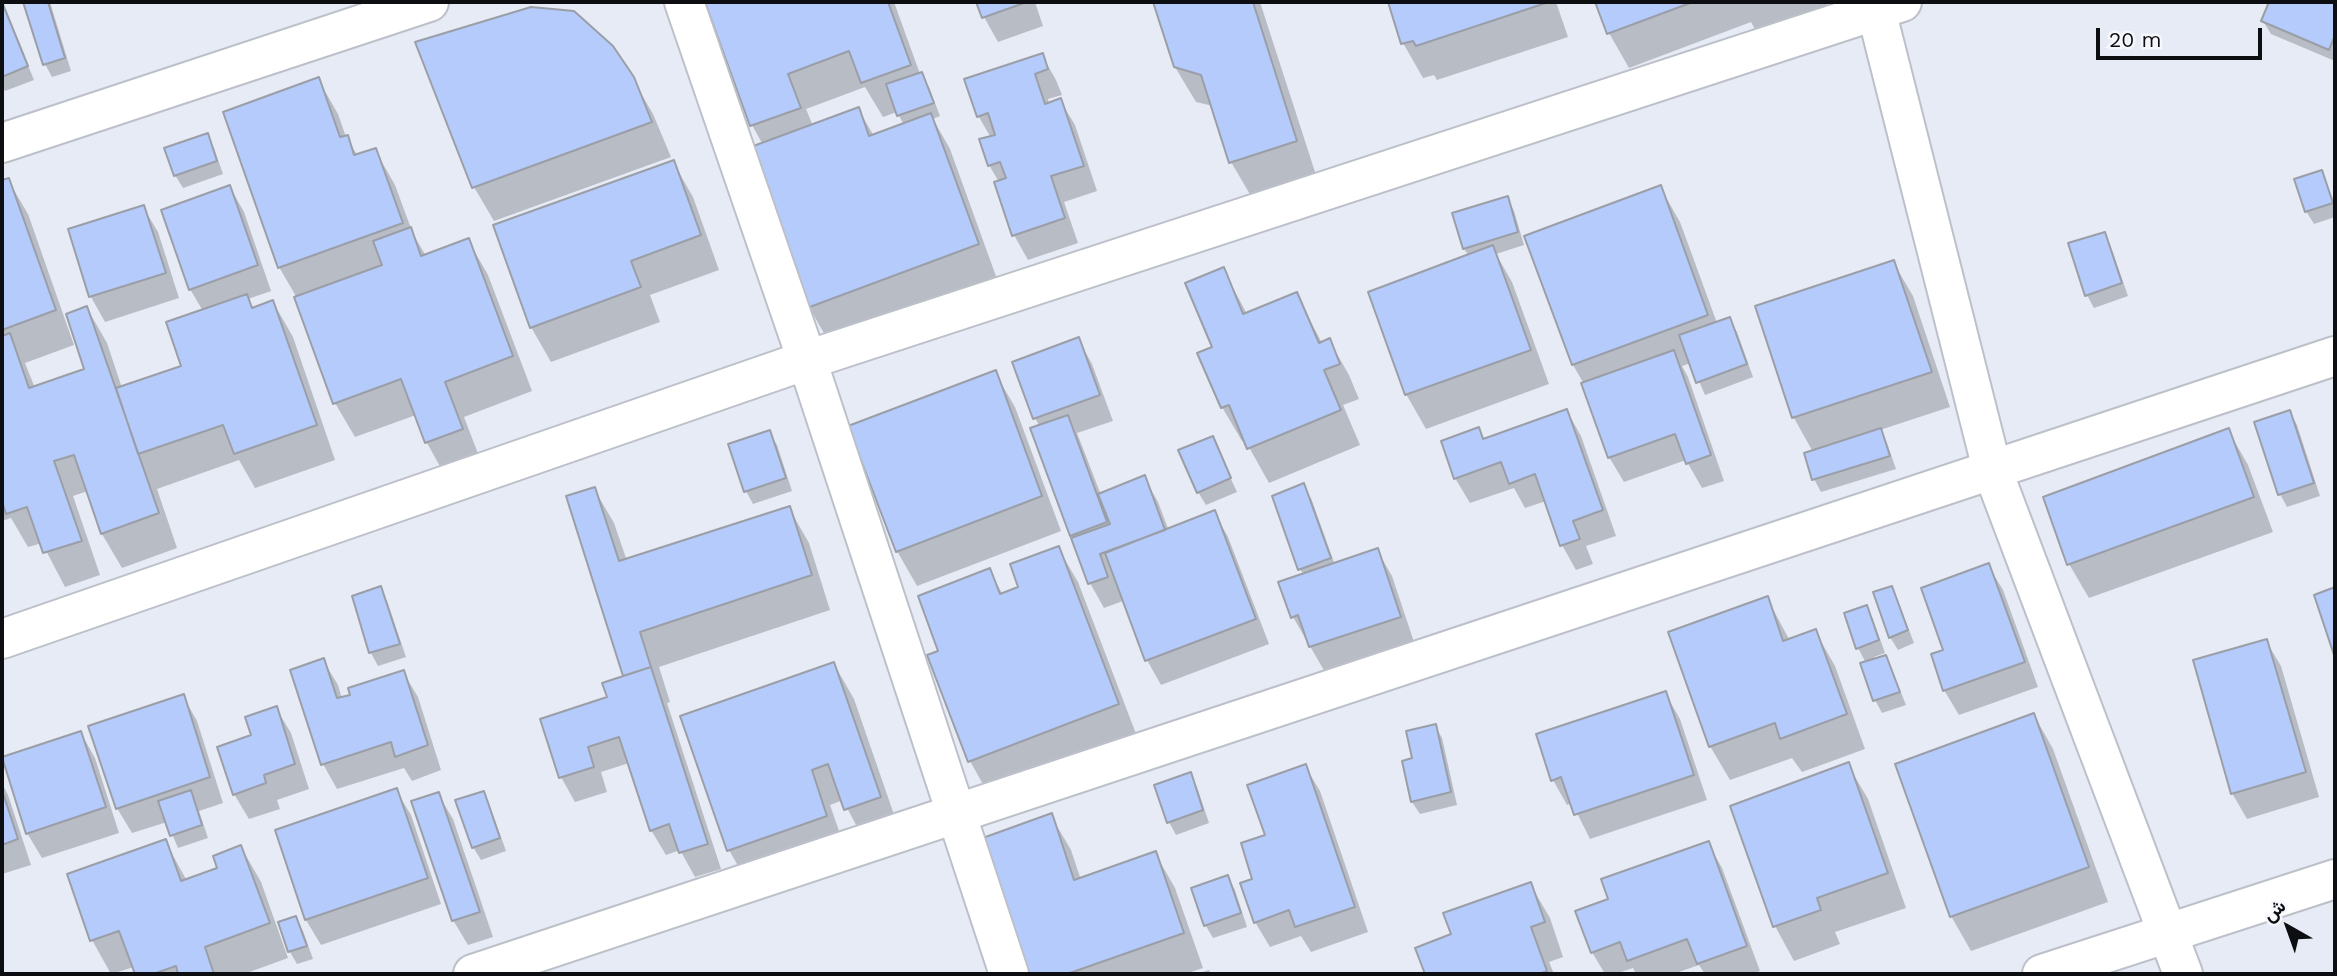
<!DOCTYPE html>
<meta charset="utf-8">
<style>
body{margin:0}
#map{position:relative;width:2337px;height:976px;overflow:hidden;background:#e7ebf5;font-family:"Work Sans",Vazirmatn,sans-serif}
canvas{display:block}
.frame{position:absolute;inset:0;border:4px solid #0d0e11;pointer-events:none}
.north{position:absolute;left:2253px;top:892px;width:70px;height:70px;-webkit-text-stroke:5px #f6f8fe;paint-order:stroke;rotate:320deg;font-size:19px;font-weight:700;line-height:28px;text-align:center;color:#0d0e11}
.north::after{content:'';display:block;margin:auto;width:24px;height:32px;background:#0d0e11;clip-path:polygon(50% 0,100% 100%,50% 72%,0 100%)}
.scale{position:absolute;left:2096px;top:28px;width:166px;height:32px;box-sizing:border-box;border:4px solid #0d0e11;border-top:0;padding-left:9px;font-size:21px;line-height:24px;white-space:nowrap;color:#0d0e11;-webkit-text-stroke:5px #f6f8fe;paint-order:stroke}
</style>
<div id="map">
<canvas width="2337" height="976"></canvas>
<div class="frame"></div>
<div class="north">ش</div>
<div class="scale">20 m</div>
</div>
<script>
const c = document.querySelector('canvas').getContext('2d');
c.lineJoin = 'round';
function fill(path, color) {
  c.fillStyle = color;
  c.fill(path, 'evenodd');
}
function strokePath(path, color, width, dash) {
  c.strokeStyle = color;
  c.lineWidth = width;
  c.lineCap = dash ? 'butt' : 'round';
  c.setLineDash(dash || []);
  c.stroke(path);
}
fill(new Path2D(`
 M2 2 34 80 5 91 2 86Z
 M25 2H50L71 71 52 77 45 64Z
 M706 2H894L920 74 929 87 940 116 933 119 950 149 997 279 829 342 809 307 763 145 752 125ZM865 87 883 117 897 112 904 125 874 136 858 109 813 126 806 109Z
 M978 2H1035L1043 26 998 42 984 17Z
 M1155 2H1260L1316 175 1251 196 1231 162 1213 106 1196 102 1175 67Z
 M1390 2H1556L1568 37 1437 80 1434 75 1423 78 1403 43Z
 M1597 2H1826L1832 18 1763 44 1751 22 1629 68 1609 33Z
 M2271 2H2330L2335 4V61L2271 34 2263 21Z
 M1042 55 1056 80 1062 95 1048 99 1049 104 1060 100 1075 125 1097 191 1064 202 1078 243 1028 260 1014 235 999 182 989 165 991 138 979 117 967 80Z
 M632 78 653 114 671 157 494 221 474 187Z
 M318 79 338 114 346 137 358 156 375 150 395 185 413 234 426 256 468 240 488 275 532 391 464 417 482 464 446 477 427 443 416 415 355 437 335 403 297 298 279 267Z
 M207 135 214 148 223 174 183 188 175 175Z
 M673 162 693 197 719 270 650 295 660 322 551 362 531 327Z
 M2321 172 2335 205V217L2314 224 2306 211Z
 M8 180 28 214 74 345 25 363 35 388 86 370 87 308 107 343 122 388 183 367 203 311 190 289 230 187 244 212 271 291 248 299 254 310 273 302 293 337 335 460 255 488 239 460 157 489 177 548 122 568 102 534 88 491 73 496 100 575 65 587 42 543 28 547 11 518 2 521V182Z
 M1660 187 1680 222 1717 323 1729 319 1737 332 1753 377 1705 395 1691 363 1682 366 1688 377 1724 481 1702 488 1686 460 1624 482 1609 457 1584 384 1573 365 1526 237Z
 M1507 198 1514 211 1524 245 1496 254 1512 282 1549 384 1426 429 1406 394 1469 256 1464 249Z
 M143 207 158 232 179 298 105 322 91 297 70 230Z
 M2104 234 2111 247 2128 296 2094 308 2087 295 2070 245Z
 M1893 262 1913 296 1950 407 1880 430 1887 443 1896 469 1821 492 1814 479 1813 452 1794 418 1757 307Z
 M1223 269 1247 314 1296 294 1322 343 1329 340 1349 375 1359 399 1343 405 1360 445 1269 483 1245 440 1242 441 1222 407 1214 348Z
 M1078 339 1092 364 1113 421 1077 433 1101 495 1144 477 1158 502 1169 531 1214 512 1228 537 1269 644 1161 685 1147 660 1123 601 1104 608 1090 583 1071 535 1040 427 1035 418Z
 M995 373 1015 407 1061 531 917 586 897 551Z
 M1567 411 1581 436 1616 536 1586 546 1593 564 1576 570 1562 545 1546 501 1525 508 1514 488 1470 503 1455 478 1479 430 1485 440Z
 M2290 412 2297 425 2320 496 2287 507 2280 494Z
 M2228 430 2248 465 2273 532 2089 598 2069 564Z
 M769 432 777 445 792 491 753 504 746 491Z
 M1212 438 1237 492 1206 505 1198 492Z
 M1303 486 1311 498 1335 565 1377 550 1392 576 1414 642 1325 672 1293 617 1304 575 1300 569Z
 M594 489 614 523 627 561 789 508 809 543 830 610 659 667 670 702 667 703 721 869 695 877 680 850 666 855 651 830 629 763 601 772 607 792 575 802 561 777 609 698 626 677Z
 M1058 548 1078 582 1138 739 989 795 970 761 940 652 989 570 1003 595 1021 588Z
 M1988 565 2003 590 2038 687 1959 715 1944 690 1945 651Z
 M380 588 387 601 406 657 378 666 371 653 354 597Z
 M1891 588 1898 601 1914 643 1898 650 1890 637Z
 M1767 598 1790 641 1815 631 1835 666 1865 749 1802 772 1792 758 1730 780 1710 746Z
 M1866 607 1873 619 1885 653 1874 657 1875 660 1885 657 1892 670 1906 705 1882 713 1875 700 1862 664 1866 663 1858 648Z
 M2266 641 2281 666 2319 797 2247 819 2232 793Z
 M323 660 338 685 342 699 403 672 418 697 441 770 412 781 404 768 337 789 323 764Z
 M834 664 854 699 900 832 866 844 843 800 830 805 846 851 749 885 729 850Z
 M1665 693 1680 719 1707 800 1590 839 1572 803 1567 805 1553 780Z
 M183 696 197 721 223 803 199 811 208 838 178 848 167 822 132 833 117 808Z
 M276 708 291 733 309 789 277 800 280 809 249 819 234 794 253 736Z
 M2034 715 2053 749 2108 902 1971 951 1951 916Z
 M1435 726 1442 738 1457 805 1420 814 1412 802 1414 759Z
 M81 733 95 758 119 833 42 858 27 833Z
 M1848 765 1868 799 1906 908 1835 932 1840 944 1794 961 1775 926 1732 807Z
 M1305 766 1320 791 1368 932 1311 952 1301 936 1270 947 1255 922V880L1267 836Z
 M1190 774 1197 787 1209 823 1176 835 1169 822Z
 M2 783 8 795 31 865 2 874Z
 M396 790 411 815 441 904 321 945 306 920 277 832Z
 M483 793 490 806 506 851 481 860 473 847Z
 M438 794 453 819 493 937 468 945 453 920Z
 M1051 816 1071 850 1081 880 1155 853 1175 888 1203 968 1185 974H1028L982 841Z
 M165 841 187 881 220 869 241 847 261 882 288 958 244 974H137L134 967 111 974 92 940Z
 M1708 843 1722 868 1760 971 1751 974H1705L1699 965 1673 974H1636L1633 968 1615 974H1605L1592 952 1610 900Z
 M1228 877 1235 890 1247 927 1213 938 1206 926 1194 889Z
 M1530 884 1550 918 1563 957 1549 962 1554 974H1427L1417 949 1454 935Z
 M295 918 303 931 313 959 297 964 290 952 280 923Z
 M1209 970 1211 974H1196Z`), '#0003');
const building = new Path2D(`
 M2 2 28 66 2 77Z
 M23 2H48L65 58 43 65Z
 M705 2H888L911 65 861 83 849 51 788 74 801 108 750 126Z
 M976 2H1027L982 18Z
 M1153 2H1253L1297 141 1229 163 1201 75 1174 67Z
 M1388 2H1549L1416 46 1413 41 1401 44Z
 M1595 2H1693L1607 34Z
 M2269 2H2335V35L2329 50 2261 21Z
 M531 7 574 11 613 46 634 77 652 122 472 188 415 42Z
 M1043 53 1048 69 1035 74 1045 104 1061 98 1084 166 1051 176 1065 218 1012 236 994 182 1006 178 1000 162 988 166 979 139 995 135 988 113 977 117 964 79Z
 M922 72 934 103 897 116 886 84Z
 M319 77 340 137 348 135 354 155 376 148 403 223 278 268 223 112Z
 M859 107 869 136 931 113 979 244 807 308 748 148Z
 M208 133 217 161 174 176 164 148Z
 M674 160 701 235 631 261 641 287 530 328 493 225Z
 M2322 170 2333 203 2305 212 2294 179Z
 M9 178 56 310 2 330V180Z
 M230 185 258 265 189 290 161 210Z
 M1661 185 1708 315 1572 365 1524 236Z
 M1508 196 1518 232 1463 249 1452 213Z
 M144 205 166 273 89 297 68 229Z
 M411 227 421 256 469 238 513 356 445 382 463 429 425 443 401 379 333 404 294 297 382 265 373 241Z
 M2105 232 2122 283 2085 296 2068 243Z
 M1493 245 1531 350 1405 395 1368 292Z
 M1894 260 1932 372 1792 418 1755 306Z
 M1224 267 1243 314 1297 292 1319 343 1330 338 1340 364 1324 370 1341 410 1247 449 1229 405 1221 408 1197 353 1212 347 1185 283Z
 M247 294 252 308 273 300 317 425 234 454 223 425 138 454 116 388 181 366 166 322Z
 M87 306 159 513 101 534 74 455 54 461 82 541 43 553 27 507 6 514 2 501V336L10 333 29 388 84 369 66 314Z
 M1730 317 1747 364 1696 383 1679 335Z
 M1079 337 1100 395 1033 419 1012 362Z
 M1674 350 1711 455 1686 464 1675 434 1608 458 1581 383Z
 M996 370 1042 496 896 552 848 426Z
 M1567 409 1603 510 1573 521 1580 539 1560 546 1535 474 1509 484 1501 462 1454 479 1441 441 1479 427 1483 439Z
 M2290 410 2314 483 2278 495 2254 422Z
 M1068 415 1107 522 1070 536 1030 428Z
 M1881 428 1890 456 1812 480 1804 453Z
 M2229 428 2254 497 2067 565 2043 497Z
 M770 430 786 478 744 492 728 444Z
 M1213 436 1231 478 1197 493 1178 450Z
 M1145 475 1165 530 1100 554 1108 577 1088 584 1071 538 1110 524 1098 494Z
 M1304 483 1331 558 1298 570 1272 496Z
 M595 487 619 561 790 506 812 575 640 632 651 667 623 676 566 496Z
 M1215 510 1256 619 1145 661 1105 553Z
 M1059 546 1119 704 968 762 927 655 938 651 918 596 990 568 1000 594 1018 587 1010 564Z
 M1378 548 1401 617 1309 647 1298 615 1291 618 1278 582Z
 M1989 563 2025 662 1943 691 1931 654 1943 650 1921 588Z
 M381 586 400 644 369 653 352 596Z
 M1892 586 1908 630 1889 638 1873 592Z
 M2335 587V658L2314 595Z
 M1768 596 1783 641 1816 629 1847 714 1780 739 1775 723 1709 747 1668 632Z
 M1867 605 1879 640 1856 649 1844 613Z
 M2267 639 2306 772 2231 794 2193 660Z
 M1886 655 1900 692 1873 701 1860 663Z
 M324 658 337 698 350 695 348 688 404 670 428 745 395 757 391 742 321 765 290 670Z
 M834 662 881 797 844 810 828 764 812 770 827 816 727 851 680 716Z
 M651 667 708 844 679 853 669 824 650 831 619 737 588 747 594 767 559 778 540 719 607 697 602 683Z
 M1666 691 1694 775 1574 815 1561 777 1551 781 1536 734Z
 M184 694 210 777 116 809 88 726Z
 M277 706 295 764 264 775 266 783 233 795 217 747 251 735 245 717Z
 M2034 713 2089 867 1950 917 1895 764Z
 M1436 724 1451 792 1411 802 1402 761 1412 758 1406 731Z
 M81 731 106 807 26 834 2 757Z
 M1849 762 1888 873 1817 898 1821 910 1773 927 1730 806Z
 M1306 764 1355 907 1295 927 1289 910 1254 923 1240 883 1252 879 1241 843 1265 835 1247 785Z
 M1191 772 1203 810 1167 823 1154 785Z
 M397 788 428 878 305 920 275 830Z
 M2 790 18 839 2 845Z
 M191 790 202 825 170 836 158 801Z
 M484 791 500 838 472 848 455 800Z
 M439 792 480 912 452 921 411 801Z
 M1052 813 1074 880 1156 851 1184 933 1067 974H1026L980 839Z
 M166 839 181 881 217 868 213 856 241 845 270 923 205 947 214 974H178L176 966 153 974H135L119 931 90 941 67 874Z
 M1709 841 1747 946 1697 964 1687 939 1627 961 1620 942 1591 953 1575 911 1608 899 1601 879Z
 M1228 875 1241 913 1204 926 1191 888Z
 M1531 882 1545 922 1531 927 1547 971 1539 974H1425L1415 948 1451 934 1443 913Z
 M296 916 307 946 288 952 278 922Z`);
fill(building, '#b5cbfc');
strokePath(building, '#9a9ea7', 2);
const minor = new Path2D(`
 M684 2 807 360 1009 974
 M1874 2 1992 469 2183 974
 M2 143 429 2
 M2 639 807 360 1902 2
 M473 974 2335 356
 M2042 974 2335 879`);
strokePath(minor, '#bcc0c9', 42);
strokePath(minor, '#fff', 38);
</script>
